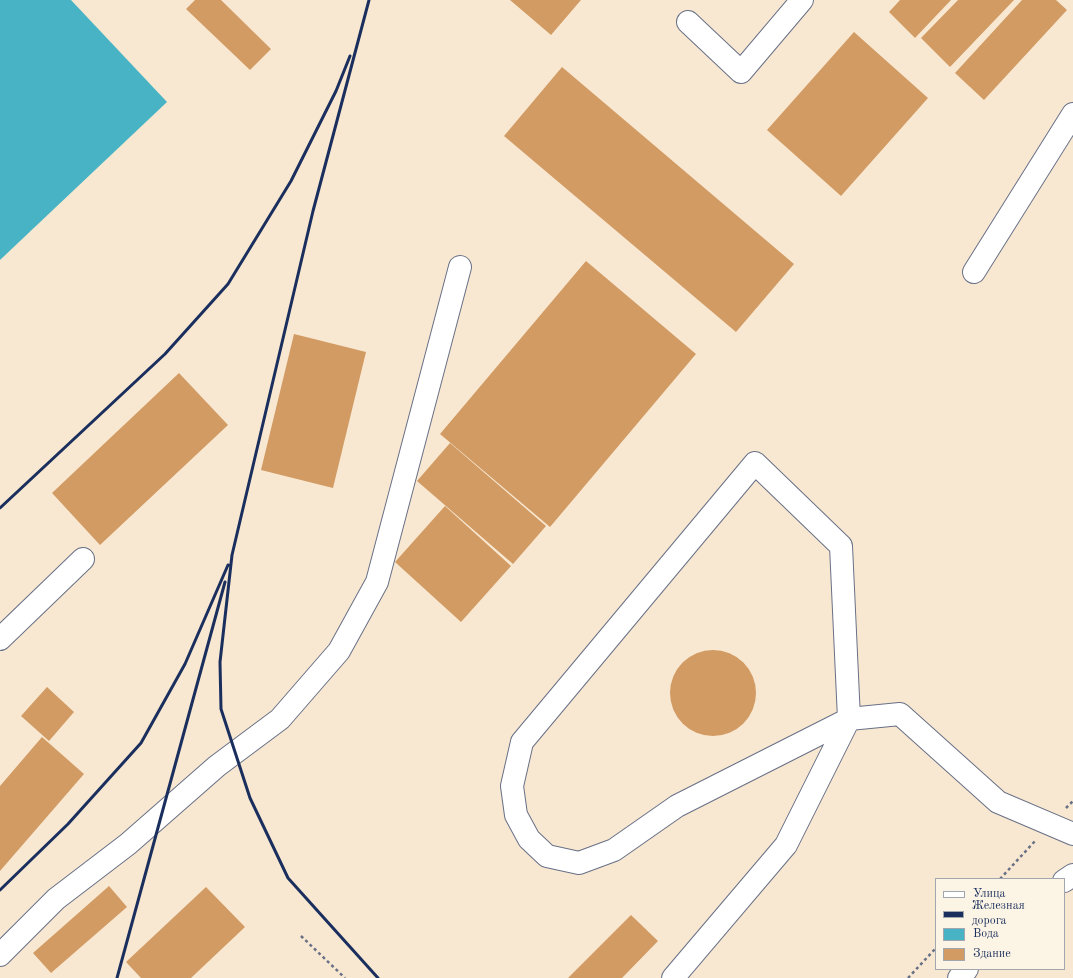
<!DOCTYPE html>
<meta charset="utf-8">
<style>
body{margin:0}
#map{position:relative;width:1073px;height:978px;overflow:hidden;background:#f8e8d1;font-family:"Old Standard TT",serif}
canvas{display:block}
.legend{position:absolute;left:935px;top:878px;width:130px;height:92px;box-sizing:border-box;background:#fcf5e5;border:1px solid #a2a6af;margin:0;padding:5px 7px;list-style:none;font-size:12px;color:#1b2f5e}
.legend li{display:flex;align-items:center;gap:8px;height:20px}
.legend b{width:20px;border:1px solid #a2a6af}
</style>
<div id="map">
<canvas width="1073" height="978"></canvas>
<ul class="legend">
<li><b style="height:5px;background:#fff"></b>Улица</li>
<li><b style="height:5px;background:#1b2f5e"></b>Железная дорога</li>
<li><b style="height:11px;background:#47b3c4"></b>Вода</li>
<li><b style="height:11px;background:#d29b64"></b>Здание</li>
</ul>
</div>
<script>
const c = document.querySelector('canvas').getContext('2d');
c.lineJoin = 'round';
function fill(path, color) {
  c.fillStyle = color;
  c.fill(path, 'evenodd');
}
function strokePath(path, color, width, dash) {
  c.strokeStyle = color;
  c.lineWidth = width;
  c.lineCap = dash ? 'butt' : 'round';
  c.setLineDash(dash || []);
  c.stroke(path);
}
fill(new Path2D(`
 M0 0H71L167 102 0 260Z`), '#47b3c4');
fill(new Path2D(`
 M195 0H221L271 49 250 70 186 9Z
 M510 0H581L551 35Z
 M900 0H951L915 38 889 12Z
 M958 0H1014L950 67 921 38Z
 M1022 0H1056L1067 10 984 100 955 73Z
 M854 32 928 98 841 196 767 130Z
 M562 67 794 264 736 332 504 136Z
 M586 261 696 354 550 527 440 434Z
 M294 334 366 352 333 488 261 470Z
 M179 373 228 425 100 545 52 493Z
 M450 443 546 526 513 564 417 481Z
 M445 506 511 566 461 622 395 562Z
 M670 693a43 43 0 1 1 86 0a43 43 0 1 1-86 0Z
 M47 687 74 712 49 741 21 716Z
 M42 737 84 774 0 871V786Z
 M109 886 127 907 51 973 33 953Z
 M206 887 245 927 191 978H141L126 962Z
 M631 915 658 941 622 978H568Z`), '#d29b64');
const minor = new Path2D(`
 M688 22 741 72 802 0
 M974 272 1073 114
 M755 463 841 546 849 719 677 806 614 850 579 863 547 856 529 839 516 815 512 786 522 742Z
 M0 639 83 559
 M1064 881 1073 875
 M0 955 56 899 128 844 217 766 280 719 339 651 377 582 460 267
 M673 978 786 845 849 719 900 714 998 802 1073 834
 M959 978 967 969`);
strokePath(minor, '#687086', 24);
strokePath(new Path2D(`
 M1066 808 1073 801
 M1000 879 1036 840
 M301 936 345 978
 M908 978 936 948`), '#687086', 2.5, [3, 3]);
strokePath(minor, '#fff', 22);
strokePath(new Path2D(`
 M369 0 313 211 232 555 220 662 221 709 250 798 288 878 378 978
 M0 508 165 354 228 284 291 181 336 91 350 56
 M0 890 68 824 141 743 185 664 228 565
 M117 978 225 582`), '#1b2f5e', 3);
</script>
